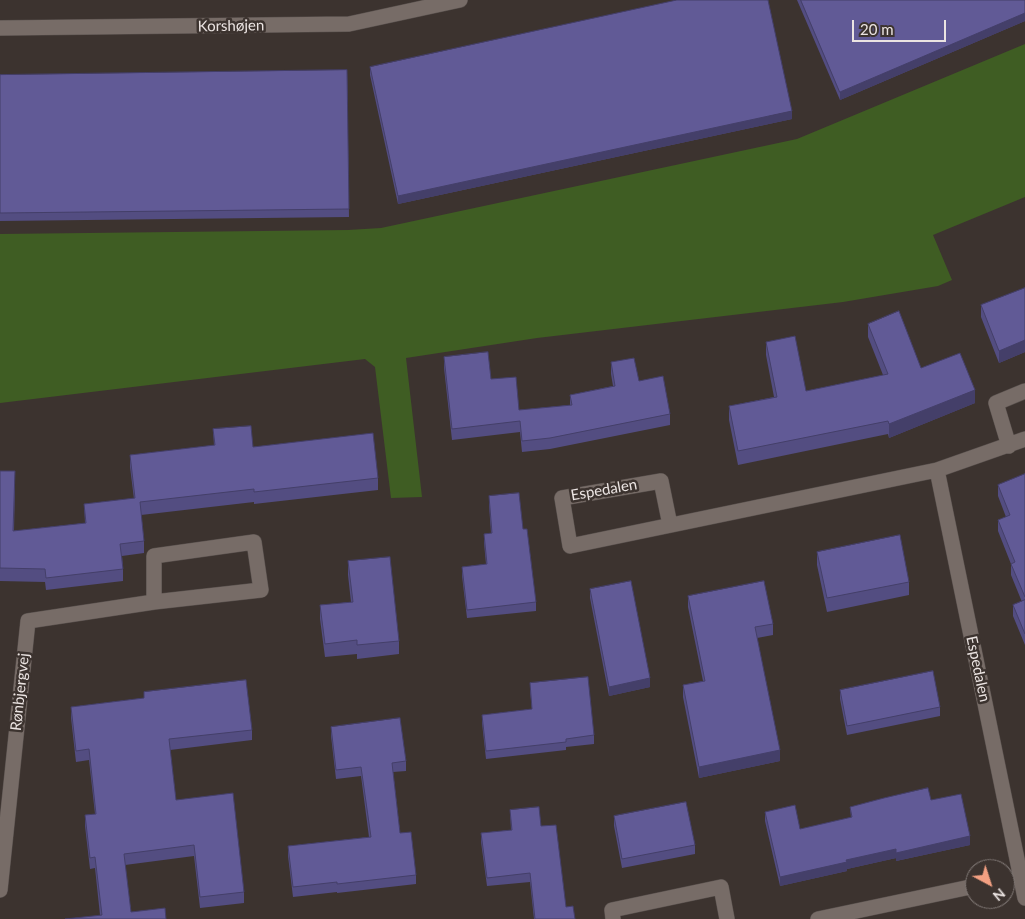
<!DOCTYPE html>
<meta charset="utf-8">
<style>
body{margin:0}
#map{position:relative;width:1025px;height:919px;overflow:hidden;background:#3c332f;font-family:Lato,sans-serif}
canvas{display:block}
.north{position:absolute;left:965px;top:859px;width:50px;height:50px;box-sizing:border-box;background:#3c332f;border:1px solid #827a77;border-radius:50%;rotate:140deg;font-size:14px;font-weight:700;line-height:20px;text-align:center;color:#ebe4e2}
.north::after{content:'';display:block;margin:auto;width:18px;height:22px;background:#f3a082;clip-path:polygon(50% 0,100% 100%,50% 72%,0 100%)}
.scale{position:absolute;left:852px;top:20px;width:94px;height:22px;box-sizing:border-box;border:2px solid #ebe4e2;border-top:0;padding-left:6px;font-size:15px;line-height:18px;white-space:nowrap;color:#ebe4e2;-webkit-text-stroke:4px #3c332f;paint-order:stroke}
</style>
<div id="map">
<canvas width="1025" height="919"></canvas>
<div class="north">N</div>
<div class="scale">20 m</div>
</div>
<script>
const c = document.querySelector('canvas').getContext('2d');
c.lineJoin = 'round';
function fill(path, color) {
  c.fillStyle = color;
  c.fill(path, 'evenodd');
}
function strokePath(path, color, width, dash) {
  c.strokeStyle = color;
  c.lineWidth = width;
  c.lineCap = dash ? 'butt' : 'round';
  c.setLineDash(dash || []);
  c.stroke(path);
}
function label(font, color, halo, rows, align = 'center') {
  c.font = font + ' Lato,sans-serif';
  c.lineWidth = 5;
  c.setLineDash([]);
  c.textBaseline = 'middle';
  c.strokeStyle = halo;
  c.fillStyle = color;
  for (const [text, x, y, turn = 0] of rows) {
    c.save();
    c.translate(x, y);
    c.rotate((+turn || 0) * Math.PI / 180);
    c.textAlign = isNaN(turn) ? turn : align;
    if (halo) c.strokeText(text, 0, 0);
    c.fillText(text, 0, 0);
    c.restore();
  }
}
fill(new Path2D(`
 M1025 44V197L933 235 952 280 938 286 843 302 537 338 406 358 422 497 391 498 375 367 365 359 0 403V234L348 230 381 228 797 139Z`), '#3f5d23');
const street = new Path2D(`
 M0 28 349 24 460 0
 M1009 446 996 403 1025 391
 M937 470 1025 898
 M670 525 661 481 562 498 570 546 937 470 1025 439
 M0 890 28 621 154 602 261 590 254 542 154 556V602
 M613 919 612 910 721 887 727 919
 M818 919 975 886`);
strokePath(street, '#574f4c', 16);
strokePath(street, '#776c67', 15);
fill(new Path2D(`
 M797 0H1025V21L840 100Z
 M370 67 792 119 398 204 370 75Z
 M347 70 349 217 0 221V75Z
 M1025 288V352L999 363 981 317V305Z
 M868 324 921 368 975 403 889 438 888 434 738 465 729 420V406L774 397 766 355V342L806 391 883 375 868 337Z
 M444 357 491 379 519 410 570 405V395L613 386 611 374V362L639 381 670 414V425L550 449 522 452 520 432 452 440 444 368Z
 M213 429 253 447 378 478V490L254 504V502L141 515 144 541V553L122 556 123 569V581L46 590 45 582 0 581V471L15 483 14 531 85 523 84 504 134 499 130 467V455L214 446Z
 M1025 474V645L1013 616V605L1022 602 1011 575V564L998 531V520L1006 517 998 496V485Z
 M489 496 523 529 536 602V611L467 618 462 576V567L486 564 484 543V534L491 533 489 505Z
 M817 552 909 582V595L827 612 817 565Z
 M348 561 399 641V654L357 659V654L325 657 320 619V605L351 602 348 575Z
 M590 589 650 687 609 696 590 598Z
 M688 596 773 624V635L757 638 780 761 699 778 683 697V685L703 681 688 607Z
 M530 683 594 735V744L566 747V750L486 759 482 723V715L532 709 530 691Z
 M840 690 940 707V716L847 735 840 699Z
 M144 692 252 730V740L170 750 176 800 244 892V903L200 908 194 856 125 865 131 912 100 915 95 868 90 869 85 826V815L95 814 89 760 76 762 71 718V707L144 698Z
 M331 727 406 761V771L393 772 400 833 416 875V884L337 893V892L293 897 288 856V846L369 837 361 776 336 779 331 736Z
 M931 800 970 845 896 861V858L847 869V871L780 886 765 821V812L800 829 851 818 850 807Z
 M510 810 541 826 566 907 575 919H534L530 882 487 886 481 842V833L511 830Z
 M614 816 695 845V854L622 868 614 826Z`), '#534d81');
fill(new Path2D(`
 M1025 13V21L840 100V92Z
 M792 111V119L398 204V196Z
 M1025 340V352L999 363V351Z
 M975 390V403L889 438V424Z
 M650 678V687L609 696V687Z
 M780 750V761L699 778V767Z
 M970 836V845L896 861V853Z
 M896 849V858L847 869V871L780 886V877L846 860Z`), '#443f69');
const building = new Path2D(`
 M677 0H768L792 111 398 196 370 67Z
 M801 0H1025V13L840 92Z
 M347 70 349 209 0 213V75Z
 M1025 288V340L999 351 981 305Z
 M899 311 921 368 960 353 975 390 889 424 888 421 738 451 729 406 777 397 766 342 795 336 806 391 888 374 868 324Z
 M488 352 491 379 516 377 519 410 572 405 570 395 615 386 611 362 634 358 639 381 663 376 670 414 550 438 522 441 520 421 452 429 444 357Z
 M251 426 253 447 373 433 378 478 254 492V489L140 502 144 541 120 544 123 569 46 578 45 569 0 568V471H15L13 531 86 523 84 504 135 498 130 455 215 445 213 429Z
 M1025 474V597L1011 564 1015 562 998 520 1010 515 998 485Z
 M519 493 523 529H527L536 602 467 610 462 567 487 564 484 534 492 533 489 496Z
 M900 535 909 582 827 598 817 552Z
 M390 557 399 641 357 645V640L325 644 320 605 353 602 348 561Z
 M631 581 650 678 609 687 590 589Z
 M764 581 773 624 755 627 780 750 699 767 683 685 705 681 688 596Z
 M1025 600V634L1013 605Z
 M933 671 940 707 847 726 840 690Z
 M588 677 594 735 566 739V742L486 751 482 715 532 709 530 683Z
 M246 680 252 730 169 739 176 800 233 793 244 892 200 897 194 845 124 854 131 912 165 908 166 919H65L102 915 95 857 90 858 85 815 96 814 89 749 76 751 71 707 144 698V692Z
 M400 718 406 761 392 763 400 833 411 832 416 875 337 884V882L293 887 288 846 371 837 361 767 336 770 331 727Z
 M928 788 931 800 961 794 970 836 896 853V849L846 860 847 862 780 877 765 812 795 805 800 829 852 817 850 807 884 798Z
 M686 802 695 845 622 859 614 816Z
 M539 807 541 826 556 825 566 907 573 906 575 919H535L530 873 487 878 481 833 512 830 510 810Z`);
fill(building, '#615a96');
strokePath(building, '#443f69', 1);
label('15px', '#ebe4e2', '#3c332f', [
 ["Korshøjen",231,26,-1],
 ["Espedalen",604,490,-10],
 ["Espedalen",978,669,78],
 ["Rønbjergvej",20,692,-84]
]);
</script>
